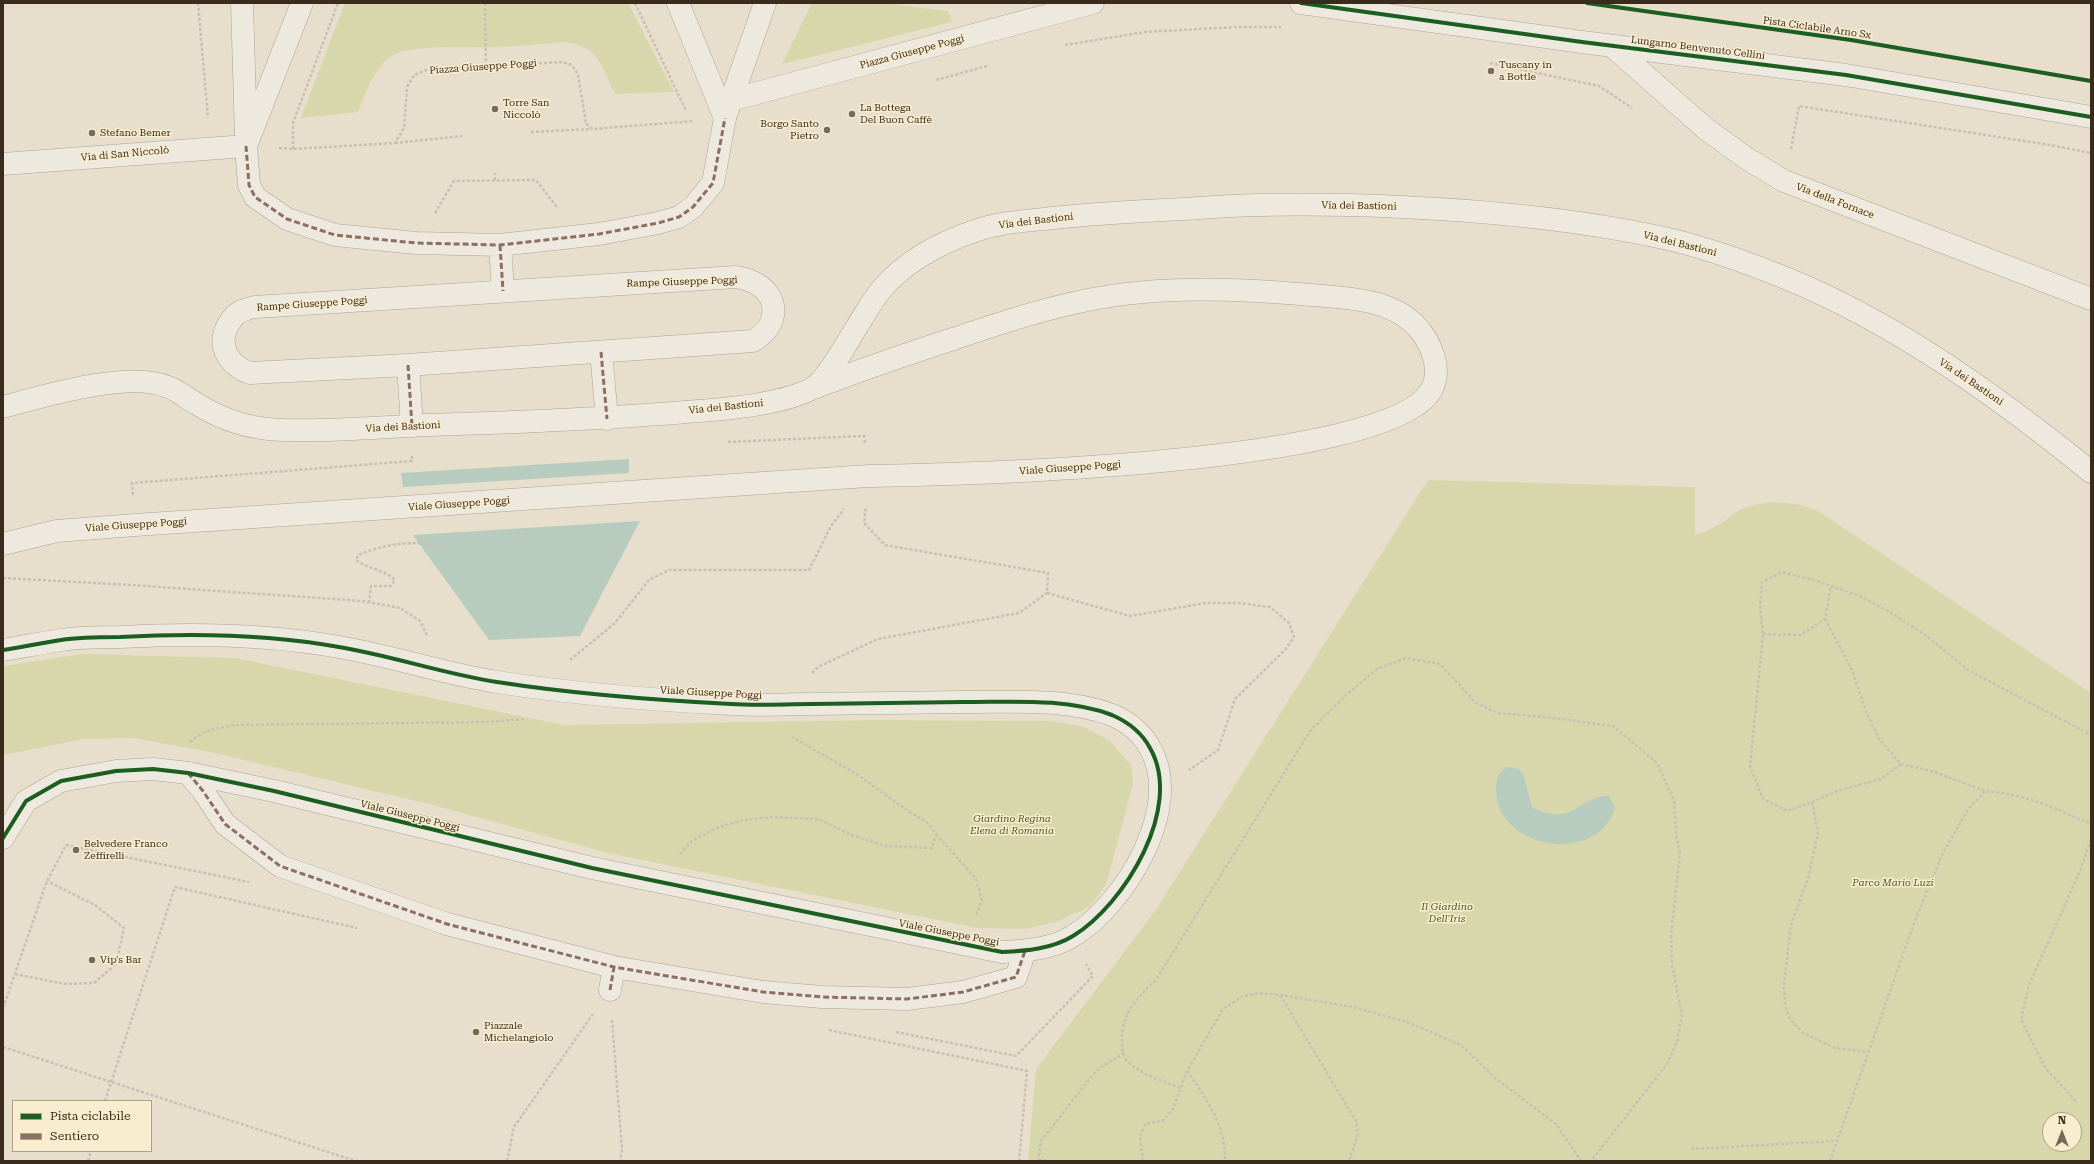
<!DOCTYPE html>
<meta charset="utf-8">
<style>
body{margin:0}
#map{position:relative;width:2094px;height:1164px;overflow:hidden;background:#e7decb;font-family:"Roboto Serif",serif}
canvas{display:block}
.frame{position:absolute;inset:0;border:4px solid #3b2b1c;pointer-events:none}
.legend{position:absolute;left:12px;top:1100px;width:140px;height:52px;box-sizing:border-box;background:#f9edd0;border:1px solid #ad9f88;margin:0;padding:5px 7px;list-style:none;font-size:12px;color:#3b2b1c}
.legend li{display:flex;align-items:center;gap:8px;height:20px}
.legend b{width:20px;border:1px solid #ad9f88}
.north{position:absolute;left:2042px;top:1112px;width:40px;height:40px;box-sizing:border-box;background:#f9edd0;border:1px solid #ad9f88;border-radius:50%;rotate:0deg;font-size:11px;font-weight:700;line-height:16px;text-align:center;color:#3b2b1c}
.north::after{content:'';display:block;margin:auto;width:14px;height:18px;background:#776a59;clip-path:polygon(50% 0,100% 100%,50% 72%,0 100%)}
</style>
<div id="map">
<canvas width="2094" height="1164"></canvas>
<div class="frame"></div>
<ul class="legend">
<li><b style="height:5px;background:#1b5e20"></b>Pista ciclabile</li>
<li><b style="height:5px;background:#8d6e63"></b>Sentiero</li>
</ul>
<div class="north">N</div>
</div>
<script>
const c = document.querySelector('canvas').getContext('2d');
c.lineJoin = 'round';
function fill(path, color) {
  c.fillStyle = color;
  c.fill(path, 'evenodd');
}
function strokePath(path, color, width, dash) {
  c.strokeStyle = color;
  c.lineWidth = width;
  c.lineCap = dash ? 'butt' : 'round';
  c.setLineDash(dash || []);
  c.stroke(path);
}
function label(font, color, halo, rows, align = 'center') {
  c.font = font + ' "Roboto Serif",serif';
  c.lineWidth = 3;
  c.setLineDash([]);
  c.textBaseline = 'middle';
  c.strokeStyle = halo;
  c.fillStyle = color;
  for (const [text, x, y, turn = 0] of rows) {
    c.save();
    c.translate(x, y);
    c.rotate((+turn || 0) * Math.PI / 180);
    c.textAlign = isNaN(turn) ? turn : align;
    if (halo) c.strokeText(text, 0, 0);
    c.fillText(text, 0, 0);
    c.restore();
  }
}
fill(new Path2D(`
 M345 3H628L674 92 615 94C602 67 599 46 565 42 543 44 521 46 498 47 473 49 409 43 390 57 373 70 366 93 358 112L301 118Z
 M812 3H883L948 11 952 22 782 64Z
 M1428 480 1695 487V535C1703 532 1711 529 1718 525 1725 521 1731 515 1738 511 1764 498 1792 501 1818 511L2091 693V1161H1028L1036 1069 1155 911ZM2050 1120H2074V1144H2050Z
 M81 654 235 658 564 725 878 720 1053 721 1084 727 1109 740 1131 765 1133 784 1106 885 1089 907 1058 921 1025 929 977 928 608 853 433 805 210 752 133 738 84 739 3 755V666Z`), '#d8d7ac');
fill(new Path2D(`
 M629 459V473L403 487 401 473Z
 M640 521 580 636 489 640 413 535Z
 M1507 767 1519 769 1524 776 1532 807C1573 829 1577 796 1609 796L1615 807C1600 866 1496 850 1496 790 1496 779 1498 773 1507 767Z`), '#b7ccbf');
const pedestrian = new Path2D(`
 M246 146 249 185 255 197 287 219 335 235 416 243 500 245 599 234 658 223 679 217 693 207 713 183 725 118
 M500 245 503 291
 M736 277C741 278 746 279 751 281 781 294 780 326 753 341L408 365 250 373C230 366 216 347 228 325 231 320 235 314 240 312 245 309 250 308 255 307Z
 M601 352 607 419
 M408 365 412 426
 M188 773 203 791 225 824 280 866 447 924 614 967 763 992 822 997 907 999 963 992 1016 977 1025 951
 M610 990 614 967`);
const minor = new Path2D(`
 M242 3 246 137
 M678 3 725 118
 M1301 3 1582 42 1846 75 2091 117
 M1612 46 1706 129 1746 158 1784 181 2091 299
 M731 100 1093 3
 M727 112 765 3
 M246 146 302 3
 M3 164 246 146
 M3 407C44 396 130 370 168 387 179 391 188 399 197 404 224 421 250 429 282 430 331 432 380 427 428 425 530 422 631 418 732 408 753 406 803 398 818 384 833 369 845 346 856 328 864 316 871 302 881 290 904 262 941 242 975 231 1000 222 1027 221 1053 218 1101 213 1150 211 1199 208 1266 203 1334 204 1402 207 1488 211 1575 219 1659 237 1703 246 1746 262 1788 279 1897 324 2000 398 2091 472
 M3 544 57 531 135 525 868 476C961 475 1384 464 1430 392 1442 374 1434 350 1422 333 1397 299 1350 298 1311 295 1237 289 1162 285 1088 300 1042 309 998 324 953 339 907 354 860 370 814 388
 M3 650C22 647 41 643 61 640 80 637 100 637 120 637 192 633 267 634 339 647 393 656 444 674 497 682 574 694 653 700 731 704 758 706 785 704 812 704 864 703 915 703 966 702 1014 702 1066 698 1112 715 1128 722 1142 733 1150 748 1184 807 1125 904 1073 936 1052 949 1025 951 1002 952L592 868 274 791 188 773 153 769 116 771 61 781 26 801 3 838`);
strokePath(pedestrian, '#aca395', 23);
strokePath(minor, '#aca395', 23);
strokePath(new Path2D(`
 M198 3 208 118
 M485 3 486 67
 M635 3 686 111
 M1065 45 1145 32 1236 27H1281
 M1490 63 1599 86 1632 108
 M936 80 987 66
 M531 132 592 129
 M395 143 462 136
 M279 148 293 149 395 143 404 128 407 87 414 75 426 70 562 62 572 65 578 74 586 124 593 129 694 121
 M293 149V123L338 3
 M1791 149 1799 106 2050 145 2091 153
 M495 180V173
 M435 213 454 181 536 180 557 207
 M728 442 864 436 865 444
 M133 495 132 483 412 461V456
 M3 578 131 585 362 601 400 608 420 621 427 635
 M1047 593 1130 616 1206 603H1239L1270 607 1289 623 1294 637 1285 650 1235 699 1218 750 1189 770
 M369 603 371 586H391L395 580C385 570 365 568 356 560L358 555C385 544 415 539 444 547L447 544V535
 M1825 619 1852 670 1867 714 1879 739 1901 764 1935 772 1985 791
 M1763 634 1800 635 1825 619 1831 586
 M570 660 615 623 649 580 669 570H809L831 526 844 509
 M812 673 818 667 878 639 1019 613 1047 593 1048 573 885 545 864 523 866 507
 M190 742C202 730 218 728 235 725L487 722 524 719
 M1901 764 1881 779 1837 791 1812 802 1787 811 1763 799 1750 766 1763 634 1760 608 1762 582 1782 572 1814 580 1860 596 1888 611 1927 636 1968 670 2091 735
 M1812 802 1818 833 1809 875 1791 925 1784 984 1785 1005 1790 1019 1803 1033 1835 1048 1869 1052
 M936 834 976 879 982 900 976 916
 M680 854 692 841 716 828 744 820 773 817 818 819 852 835 885 846 932 848 936 834 927 822 908 811 858 775 792 737
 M15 974 65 984 94 983 116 964 124 928 95 905 47 881
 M1280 995 1356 1121 1358 1134 1349 1161
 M3 1008 47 881 66 845 249 882
 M612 1020 622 1150 620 1161
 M829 1030 1027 1071 1019 1161
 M896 1032 1016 1056 1093 976 1086 964
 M3 1047 356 1161
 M1187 1071C1206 1099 1226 1125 1225 1161
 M1180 1088C1164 1081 1141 1075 1128 1062 1123 1057 1122 1048 1122 1042 1121 1013 1137 998 1156 980L1310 731 1344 697 1377 669 1406 658 1440 664 1476 703 1498 713 1546 717 1613 726 1657 763 1674 800 1676 833 1680 855 1671 935 1672 963 1682 1016 1677 1042 1667 1064 1591 1161
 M105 1101 175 887 357 928
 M2076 1101 2046 1069 2021 1020 2029 985 2080 871 2091 839
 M1691 1149 1837 1141
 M1039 1160 1048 1161
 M88 1161 91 1151
 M507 1161 514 1127 593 1014
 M1038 1161 1041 1141 1092 1076 1100 1068 1124 1053
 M1143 1161 1140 1137 1145 1124 1164 1120 1173 1109 1187 1071 1223 1009 1241 997 1257 993 1280 995 1353 1007 1407 1022 1461 1045 1495 1078 1556 1124 1581 1161
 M1830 1161 1916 918 1942 855 1967 811 1985 791C2008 793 2030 798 2051 807 2066 812 2075 819 2091 823`), '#c7c0b5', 2.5, [3, 2]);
strokePath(pedestrian, '#eee9de', 22);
strokePath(minor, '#eee9de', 22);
strokePath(new Path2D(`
 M246 146 249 185 255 197 287 219 335 235 416 243 500 245 599 234 658 223 679 217 693 207 713 183 725 118
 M500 245 503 291
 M601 352 607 419
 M408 365 412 426
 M188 773 203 791 225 824 280 866 447 924 614 967 763 992 822 997 907 999 963 992 1016 977 1025 951
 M610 990 614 967`), '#8d6e63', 3, [6, 3]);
strokePath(new Path2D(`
 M1301 3 1582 42 1846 75 2091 117
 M1587 3 1851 40 2091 81
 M3 650C22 647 41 643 61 640 80 637 100 637 120 637 192 633 267 634 339 647 393 656 444 674 497 682 574 694 653 700 731 704 758 706 785 704 812 704 864 703 915 703 966 702 1014 702 1066 698 1112 715 1128 722 1142 733 1150 748 1184 807 1125 904 1073 936 1052 949 1025 951 1002 952L592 868 274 791 188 773 153 769 116 771 61 781 26 801 3 838`), '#1b5e20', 4);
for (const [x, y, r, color] of [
 [1491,71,4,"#776a59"],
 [495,109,4,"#776a59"],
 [852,114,4,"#776a59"],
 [827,130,4,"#776a59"],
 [92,133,4,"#776a59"],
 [76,850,4,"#776a59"],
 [92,960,4,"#776a59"],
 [476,1032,4,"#776a59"]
]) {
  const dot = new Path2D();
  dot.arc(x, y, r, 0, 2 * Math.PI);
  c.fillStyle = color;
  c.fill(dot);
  strokePath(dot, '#f9edd0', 1.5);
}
label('10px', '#3b2b1c', '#f9edd0', [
 ["Pista Ciclabile Arno Sx",1817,28,8],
 ["Lungarno Benvenuto Cellini",1698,48,7],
 ["Piazza Giuseppe Poggi",912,52,-15],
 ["Piazza Giuseppe Poggi",483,67,-4],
 ["Via di San Niccolò",125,154,-5],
 ["Via della Fornace",1835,201,21],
 ["Via dei Bastioni",1359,206,1],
 ["Via dei Bastioni",1036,221,-7],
 ["Via dei Bastioni",1680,244,14],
 ["Rampe Giuseppe Poggi",682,282,-2],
 ["Rampe Giuseppe Poggi",312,304,-4],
 ["Via dei Bastioni",1971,382,34],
 ["Via dei Bastioni",726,407,-6],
 ["Via dei Bastioni",403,427,-3],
 ["Viale Giuseppe Poggi",1070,468,-4],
 ["Viale Giuseppe Poggi",459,504,-4],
 ["Viale Giuseppe Poggi",136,525,-4],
 ["Viale Giuseppe Poggi",711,693,3],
 ["Viale Giuseppe Poggi",410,816,14],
 ["Viale Giuseppe Poggi",949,933,11]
]);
label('10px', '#3b2b1c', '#f9edd0', [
 ["Tuscany in",1499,65],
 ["a Bottle",1499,77],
 ["Torre San",503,103],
 ["Niccolò",503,115],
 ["La Bottega",860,108],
 ["Del Buon Caffè",860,120],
 ["Borgo Santo",819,124,"right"],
 ["Pietro",819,136,"right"],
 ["Stefano Bemer",100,133],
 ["Belvedere Franco",84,844],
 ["Zeffirelli",84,856],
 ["Vip's Bar",100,960],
 ["Piazzale",484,1026],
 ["Michelangiolo",484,1038]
], 'left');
label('italic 10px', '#4c5a20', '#f9edd0', [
 ["Giardino Regina",1012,819],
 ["Elena di Romania",1012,831],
 ["Parco Mario Luzi",1893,883],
 ["Il Giardino",1447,907],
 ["Dell'Iris",1447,919]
]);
</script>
